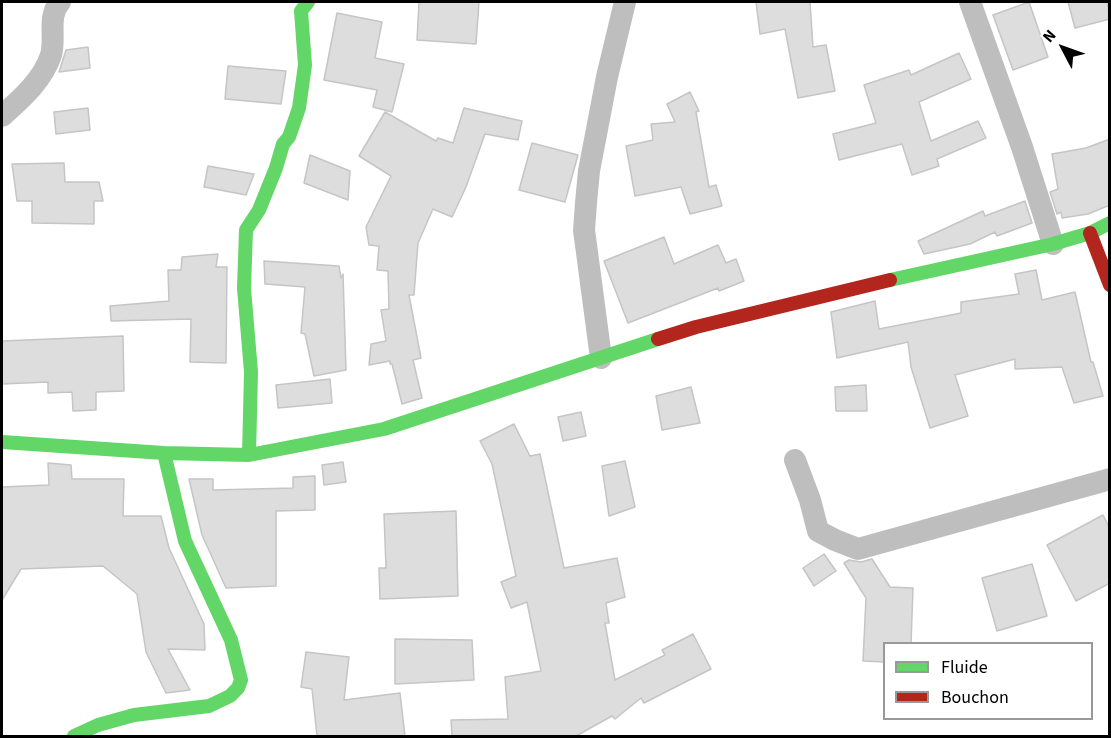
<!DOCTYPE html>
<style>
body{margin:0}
#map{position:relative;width:1111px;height:738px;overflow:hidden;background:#fff;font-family:"Source Sans 3",sans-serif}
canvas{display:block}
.frame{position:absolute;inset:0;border:3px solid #000;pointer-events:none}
.legend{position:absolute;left:883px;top:642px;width:210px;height:78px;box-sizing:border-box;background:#fff;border:2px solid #999;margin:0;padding:8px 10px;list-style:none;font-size:18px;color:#000}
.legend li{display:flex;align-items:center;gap:12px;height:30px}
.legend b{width:30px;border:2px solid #999}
.north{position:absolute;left:1033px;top:18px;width:60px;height:60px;-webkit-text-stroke:4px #fff;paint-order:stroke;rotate:311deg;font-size:16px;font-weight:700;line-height:24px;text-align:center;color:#000}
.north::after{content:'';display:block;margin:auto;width:21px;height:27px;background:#000;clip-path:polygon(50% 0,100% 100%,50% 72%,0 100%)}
</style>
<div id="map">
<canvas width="1111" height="738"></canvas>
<div class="frame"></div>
<ul class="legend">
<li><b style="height:8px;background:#63d668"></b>Fluide</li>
<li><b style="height:8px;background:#b3261e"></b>Bouchon</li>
</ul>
<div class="north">N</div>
</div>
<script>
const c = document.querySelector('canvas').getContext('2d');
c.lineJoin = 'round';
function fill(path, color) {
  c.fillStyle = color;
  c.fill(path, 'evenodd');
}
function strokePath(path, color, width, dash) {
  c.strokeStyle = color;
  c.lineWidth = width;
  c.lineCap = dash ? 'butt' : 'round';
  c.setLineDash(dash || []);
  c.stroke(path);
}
const building = new Path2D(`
 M419 2H479L476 44 417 40Z
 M756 2H810L813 47 826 45 835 91 798 98 785 29 760 34Z
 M1029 2 1048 57 1013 70 993 15Z
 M1068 2H1107L1110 19 1075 28Z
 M337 13 382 22 375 58 404 64 392 112 373 107 377 90 324 80Z
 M88 47 90 68 59 72 66 50Z
 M959 53 971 79 919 102 931 141 978 121 986 138 937 159 939 166 912 175 902 144 839 160 833 134 876 123 864 85 909 70 911 75Z
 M228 66 286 71 281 104 225 99Z
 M690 92 699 111 696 112 709 187 716 185 722 206 690 214 681 187 635 196 626 146 653 140 651 124 675 122 667 104Z
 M88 108 90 130 56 134 54 112Z
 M464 108 522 121 518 140 485 134 466 187 452 217 433 209 418 243 414 295H409L421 358 413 360 422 398 402 404 392 364H390V361L369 365 371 344 386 341 381 310 389 309 388 271 377 270 379 246 369 245 366 227 391 176 359 156 385 112 436 141 438 138 453 143Z
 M1110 139V205L1088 214 1062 218 1061 212 1057 214 1050 192 1058 189 1052 154 1086 148Z
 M532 143 578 155 565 202 519 190Z
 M310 155 350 171 348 200 304 183Z
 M64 163 65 182H99L103 201H94V224L32 223V201H17L12 164Z
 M208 166 254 174 246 195 204 187Z
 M1025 201 1032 223 997 236 995 232 970 244 924 254 918 241 983 211 985 216Z
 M664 237 674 264 718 245 726 263 736 259 744 281 719 291 718 288 628 323 604 261Z
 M218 254 216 267H227L226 363 190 362 191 319 111 321 110 306 169 301 168 270H181L182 257Z
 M264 261 339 266 341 278 343 274 346 370 314 376 305 334 301 333 305 287 265 284Z
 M1036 270 1042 300 1075 292 1091 362H1093L1103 396 1074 403 1062 367 1015 369V359L955 375 968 416 930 428 911 367 908 342 837 358 831 312 875 301 879 329 961 313V302L1019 294 1015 274Z
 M123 336 124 391 96 392V410L73 411 72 392 48 393V382L2 384V341Z
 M330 379 332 403 278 408 276 385Z
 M866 385 867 411H836L835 387Z
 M691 387 700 423 662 430 656 396Z
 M581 412 586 436 563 441 558 417Z
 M514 424 530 456 540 454 564 568 617 558 625 597 606 603 609 623H605L615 680 665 655 662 650 693 634 711 669 644 703 641 698 615 719 612 716 576 736H452L451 720 508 719 505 677 541 671 527 602 511 608 501 582 516 576 492 464 480 441Z
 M625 461 635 507 609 516 602 466Z
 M343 462 346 482 324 485 322 465Z
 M48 463 71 465 72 479H124L123 516H161L169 548 204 624 205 650 168 649 190 690 166 693 146 652 137 594 103 566 21 569 2 600V487L49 485Z
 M315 476V510L276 511V586L226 588 202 535 189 479H213V490L293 488V477Z
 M456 511 458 596 380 599 379 568H386L384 514Z
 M1103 515 1110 529V583L1076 601 1047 545Z
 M824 554 836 571 814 586 803 568Z
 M872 559 890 587 913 588 911 644H885V662L863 661 866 598 844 563 849 560 861 562Z
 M1032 564 1047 616 997 631 982 578Z
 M395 639 472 640 474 680 395 684Z
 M306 652 349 657 344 700 400 693 405 736H317L312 689 301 687Z`);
fill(building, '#ddd');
strokePath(building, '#c5c5c5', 1.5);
strokePath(new Path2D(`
 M970 2 1022 147 1053 244
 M2 116C21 99 43 80 51 55 56 38 47 16 60 2
 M601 358 584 230 586 203 589 171 607 77 625 2
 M795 460 810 500 818 531 835 540 858 549 1110 479`), '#bebebe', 22);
strokePath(new Path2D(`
 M890 280 1053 244 1090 233 1110 223
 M2 442 164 453 249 455 384 429 658 339
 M249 455 251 372 244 288 246 230 259 210 276 168 283 144 289 137 299 108 305 65 301 11 308 2
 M74 736 98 725 134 715 209 706 230 696 238 688 241 680 231 640 185 541 164 453`), '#63d668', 14);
strokePath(new Path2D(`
 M1090 233 1110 285
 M658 339 696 327 890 280`), '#b3261e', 14);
</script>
